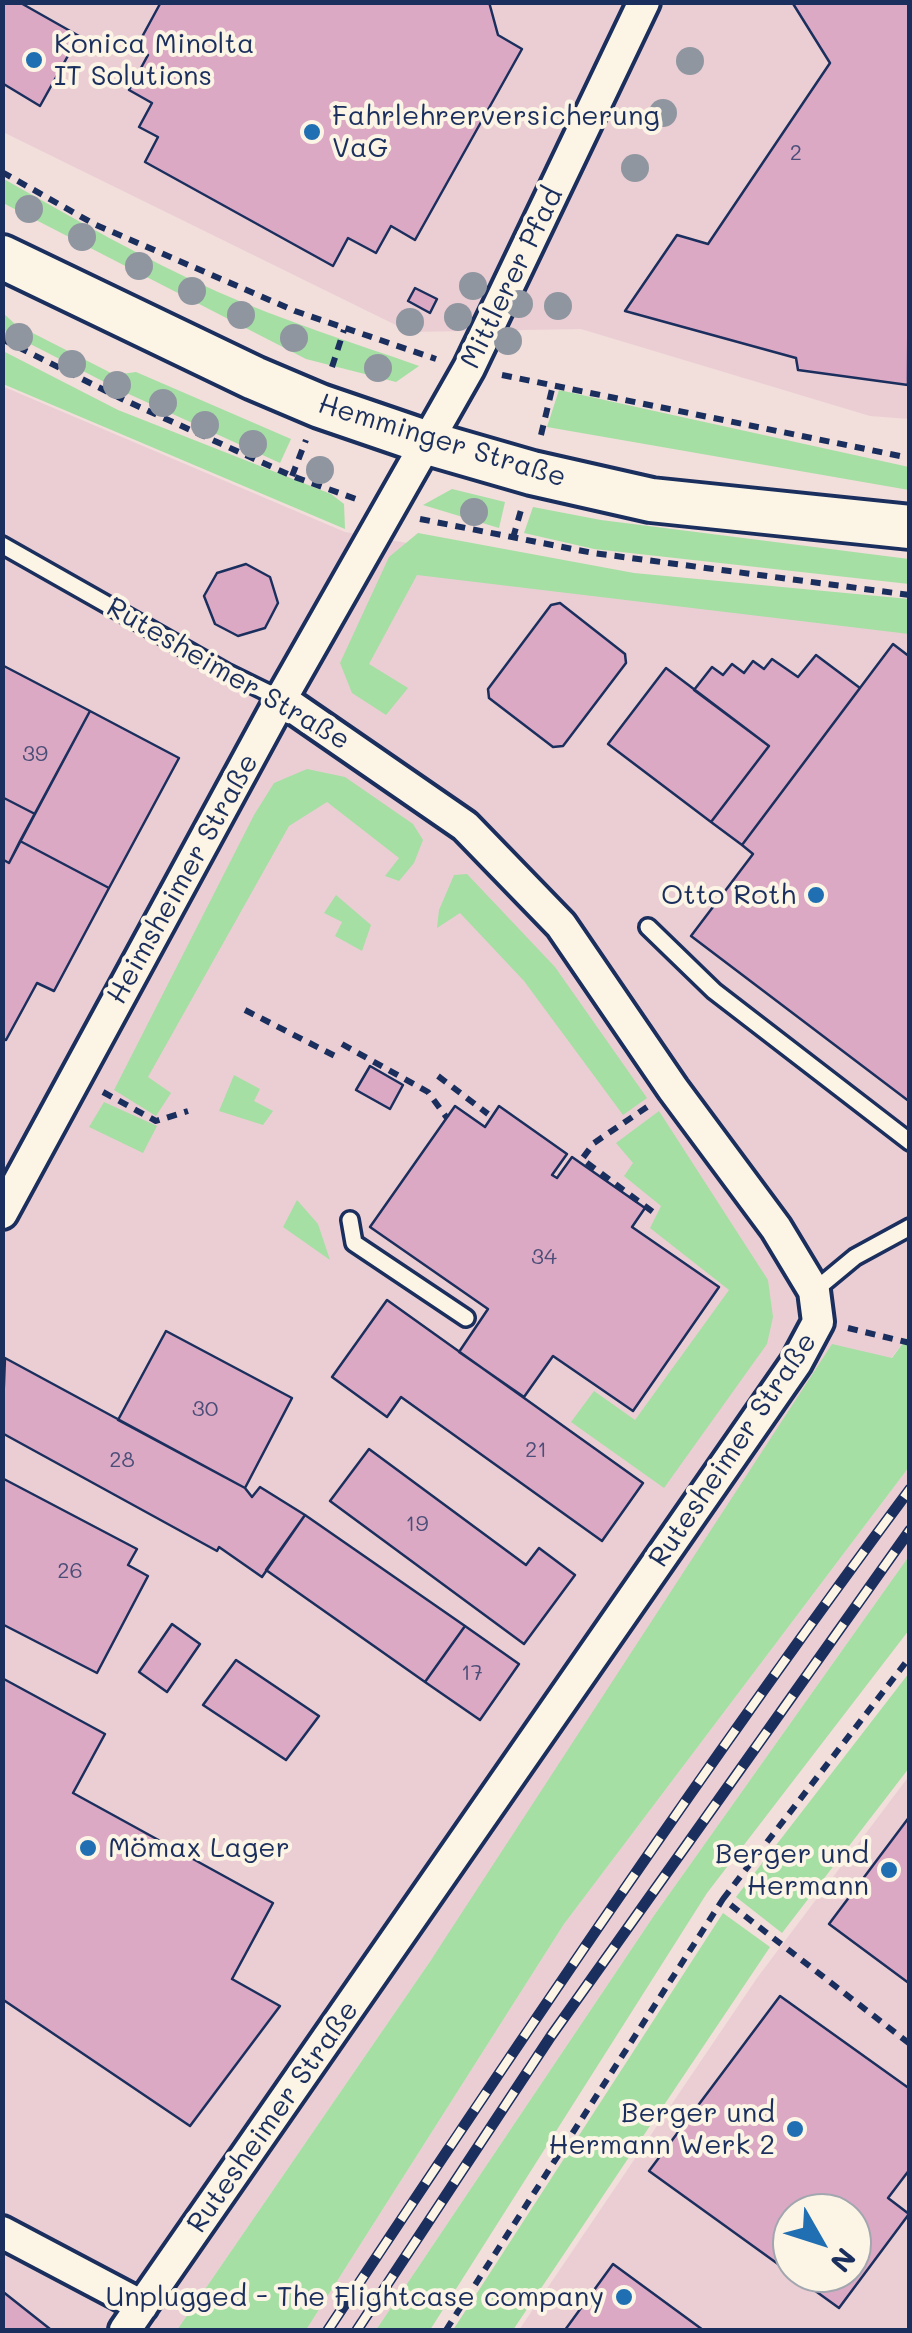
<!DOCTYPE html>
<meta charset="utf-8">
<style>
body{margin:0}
#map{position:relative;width:912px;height:2333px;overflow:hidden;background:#f2dedb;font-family:Mali,sans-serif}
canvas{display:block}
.frame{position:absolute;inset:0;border:5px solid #1b2f5e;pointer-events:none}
.north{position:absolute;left:772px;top:2193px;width:100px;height:100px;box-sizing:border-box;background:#fcf5e5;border:2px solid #a2a6af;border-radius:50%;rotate:129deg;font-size:28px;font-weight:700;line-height:40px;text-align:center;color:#1b2f5e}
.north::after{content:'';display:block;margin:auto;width:35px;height:45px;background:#1f6fb2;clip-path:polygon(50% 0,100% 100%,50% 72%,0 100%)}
</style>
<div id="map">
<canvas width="912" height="2333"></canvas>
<div class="frame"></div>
<div class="north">N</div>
</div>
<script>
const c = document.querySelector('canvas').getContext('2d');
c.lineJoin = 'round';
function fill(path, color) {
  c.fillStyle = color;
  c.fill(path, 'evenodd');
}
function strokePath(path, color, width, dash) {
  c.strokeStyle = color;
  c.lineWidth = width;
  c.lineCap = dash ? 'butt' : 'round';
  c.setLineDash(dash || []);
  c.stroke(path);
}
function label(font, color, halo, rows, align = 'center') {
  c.font = font + ' Mali,sans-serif';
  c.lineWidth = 8;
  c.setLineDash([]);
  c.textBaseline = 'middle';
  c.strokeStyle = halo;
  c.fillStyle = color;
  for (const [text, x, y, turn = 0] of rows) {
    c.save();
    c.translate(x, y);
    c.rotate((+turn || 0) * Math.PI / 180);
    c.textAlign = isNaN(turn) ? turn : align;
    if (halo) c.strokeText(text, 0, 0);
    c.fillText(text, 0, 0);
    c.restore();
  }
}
fill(new Path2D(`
 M2 3H909V419L870 416 581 329 410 332 3 132Z
 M2 386 345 532 707 596 909 617V1335L431 1960 177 2330H3Z
 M909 1467V1556L655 1914 376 2330H306L564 1924Z
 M909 1776V2330H519L757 1978ZM792 2213H852V2273H792Z`), '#ebced4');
fill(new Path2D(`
 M2 178C73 218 144 259 218 292 284 321 351 342 419 366L396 382 306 359 3 203Z
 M3 313 15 324 115 375 136 372 291 439 280 463 120 390 3 330Z
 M3 351 118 410 331 494 344 504 345 529 3 384Z
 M559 390 909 467V490L547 427Z
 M452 489 505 502 499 528 423 505Z
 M533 507 601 520 909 559V584L594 549 524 533Z
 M418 533 634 573 909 599V634L417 575 369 664 408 688 386 715 352 693 340 663 389 557Z
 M307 769 345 777 413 824 423 840 414 863 399 881 385 876 399 858 327 802 289 826 148 1077 171 1093 156 1116 114 1090 254 815 274 783Z
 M467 874 555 967 647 1098 623 1115 524 981 460 913 437 928 439 910 454 875Z
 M336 895 371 925 362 951 335 936 342 922 324 913Z
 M234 1075 260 1089 254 1101 273 1111 263 1125 219 1111Z
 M104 1102 157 1126 143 1153 89 1127Z
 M659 1111 768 1280 773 1317 767 1344 664 1488 571 1422 594 1391 635 1420 729 1290 650 1228 661 1206 624 1176 633 1163 616 1143Z
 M297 1200 318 1224 330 1260 283 1227Z
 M909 1335V1467L564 1924 306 2330H177L431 1960 832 1344 892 1358Z
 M909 1556V1630L707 1893 430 2330H376L655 1914Z
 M909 1673V1768L782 1933 736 1897Z
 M723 1913 770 1947 513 2330H453Z`), '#a5dfa4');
const building = new Path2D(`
 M2 2H19L79 36 40 106 2 83Z
 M161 2H489L498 35 522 49 415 240 391 226 376 253 348 238 333 266 145 162 158 137 139 127 152 103 129 90 148 55 136 48Z
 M792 2H910L908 385 798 370 796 358 625 311 677 235 708 244 830 63Z
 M415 288 437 299 430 313 408 301Z
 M246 564 270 577 278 603 265 628 238 636 215 624 204 596 217 573Z
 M560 603 625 654 626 663 563 746 553 747 489 698 488 689 551 605Z
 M893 644 910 657V1102L691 936 753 854 742 845Z
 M816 655 860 688 742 845 711 822 769 746 694 690 712 667 723 675 732 664 744 673 753 661 764 669 772 659 798 677Z
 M2 665 90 711 35 814 2 797Z
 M666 668 769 746 711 822 608 744Z
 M90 711 179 758 109 888 20 841Z
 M2 797 35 814 9 863 2 859Z
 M20 841 109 888 54 991 37 983 6 1040 2 1039V859L9 863Z
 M370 1066 403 1085 390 1109 356 1090Z
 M455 1106 485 1127 499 1106 567 1154 552 1175 557 1178 572 1157 645 1208 632 1227 719 1287 633 1411 553 1356 524 1397 459 1352 488 1309 370 1227Z
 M387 1300 643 1483 602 1541 401 1397 387 1417 332 1377Z
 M166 1331 292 1398 245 1488 118 1420Z
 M5 1358 245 1488 252 1497 260 1487 305 1515 262 1577 219 1547 217 1551 2 1433Z
 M369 1449 526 1565 539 1548 575 1575 524 1644 330 1501Z
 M2 1478 137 1549 128 1565 148 1576 97 1673 2 1624Z
 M305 1515 465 1626 425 1682 266 1570Z
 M172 1624 200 1644 167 1692 139 1672Z
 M465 1626 519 1664 480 1720 425 1682Z
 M236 1660 319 1716 286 1760 203 1705Z
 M2 1678 105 1734 73 1793 273 1903 232 1979 280 2006 190 2126 2 1999Z
 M910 1816V1984L829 1924Z
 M780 1996 910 2089V2169L888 2198 909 2214 839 2308 649 2171ZM792 2213H852V2273H792Z
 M613 2264 703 2330H565Z
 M2 2291 50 2329V2330H2Z`);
fill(building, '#dca9c4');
strokePath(building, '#1b2f5e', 2.5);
const service = new Path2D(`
 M2 545 226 672 281 699
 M648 927 714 991 910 1142
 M350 1220 354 1243 466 1318
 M814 1291 855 1257 910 1227`);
const minor = new Path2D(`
 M2 1213 281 699 469 368 644 2
 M2 2232 142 2306
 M125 2330 796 1363 818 1322 814 1291 776 1228 673 1089 561 925 465 826 281 699`);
const secondary = new Path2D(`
 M2 257 254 378 320 406 428 443 532 473 651 500 910 527`);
strokePath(service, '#1b2f5e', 22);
strokePath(minor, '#1b2f5e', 38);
strokePath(secondary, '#1b2f5e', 50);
strokePath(new Path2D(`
 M2 172 94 224 295 311 436 359
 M2 339 122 399 292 476 356 499
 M332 367 344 330
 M502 375 910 458
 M541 435 553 385
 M292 476 306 440
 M420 519 593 553 910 595
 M513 538 521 510
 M245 1010 335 1056
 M342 1044 428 1092 447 1118
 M438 1076 488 1114
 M103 1092 156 1121 188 1111
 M647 1107 594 1143 582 1159 653 1212
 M848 1328 910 1343
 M723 1899 910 1657
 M446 2330 723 1899 910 2044`), '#1b2f5e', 6, [10, 8]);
strokePath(service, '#fcf5e5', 15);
strokePath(minor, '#fcf5e5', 30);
strokePath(secondary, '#fcf5e5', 42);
const rail = new Path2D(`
 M328 2330C516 2046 706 1763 910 1489
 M357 2330 551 2036 910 1530`);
strokePath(rail, '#1b2f5e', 11);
strokePath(rail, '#fcf5e5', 8, [22]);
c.fillStyle = '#8f96a0';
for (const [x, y] of [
 [690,61],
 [663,113],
 [635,168],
 [29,209],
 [82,237],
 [139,266],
 [473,286],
 [192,291],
 [519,304],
 [558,306],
 [241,315],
 [458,317],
 [410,322],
 [19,337],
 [294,338],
 [508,341],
 [72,364],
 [378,368],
 [117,385],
 [163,403],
 [205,425],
 [253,444],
 [320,470],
 [474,512]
]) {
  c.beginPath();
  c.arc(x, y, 14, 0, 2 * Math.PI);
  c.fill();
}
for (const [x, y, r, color] of [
 [34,60,10,"#1f6fb2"],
 [312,132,10,"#1f6fb2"],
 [816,895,10,"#1f6fb2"],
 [88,1848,10,"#1f6fb2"],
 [889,1870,10,"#1f6fb2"],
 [795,2129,10,"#1f6fb2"],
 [624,2297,10,"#1f6fb2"]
]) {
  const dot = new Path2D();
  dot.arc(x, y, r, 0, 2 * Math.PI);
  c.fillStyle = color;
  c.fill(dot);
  strokePath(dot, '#fcf5e5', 4);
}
label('22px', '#4b4e78', null, [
 ["2",796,153],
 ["39",35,754],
 ["34",544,1257],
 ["30",205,1409],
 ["21",536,1450],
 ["28",122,1460],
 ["19",417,1524],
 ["26",70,1571],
 ["17",472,1673]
]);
label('28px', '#1b2f5e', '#fcf5e5', [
 ["Konica Minolta",54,44,"left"],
 ["IT Solutions",54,76,"left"],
 ["Fahrlehrerversicherung",332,116,"left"],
 ["VaG",332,148,"left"],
 ["Otto Roth",796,895],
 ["Mömax Lager",108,1848,"left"],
 ["Berger und",869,1854],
 ["Hermann",869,1886],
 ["Berger und",775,2113],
 ["Hermann Werk 2",775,2145],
 ["Unplugged - The Flightcase company",604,2297]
], 'right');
label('28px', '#1b2f5e', '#fcf5e5', [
 ["Mittlerer Pfad",512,278,-64],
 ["Hemminger Straße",442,441,17],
 ["Rutesheimer Straße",228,674,30],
 ["Heimsheimer Straße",183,879,-61],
 ["Rutesheimer Straße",733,1450,-56],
 ["Rutesheimer Straße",273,2117,-55]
]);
</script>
